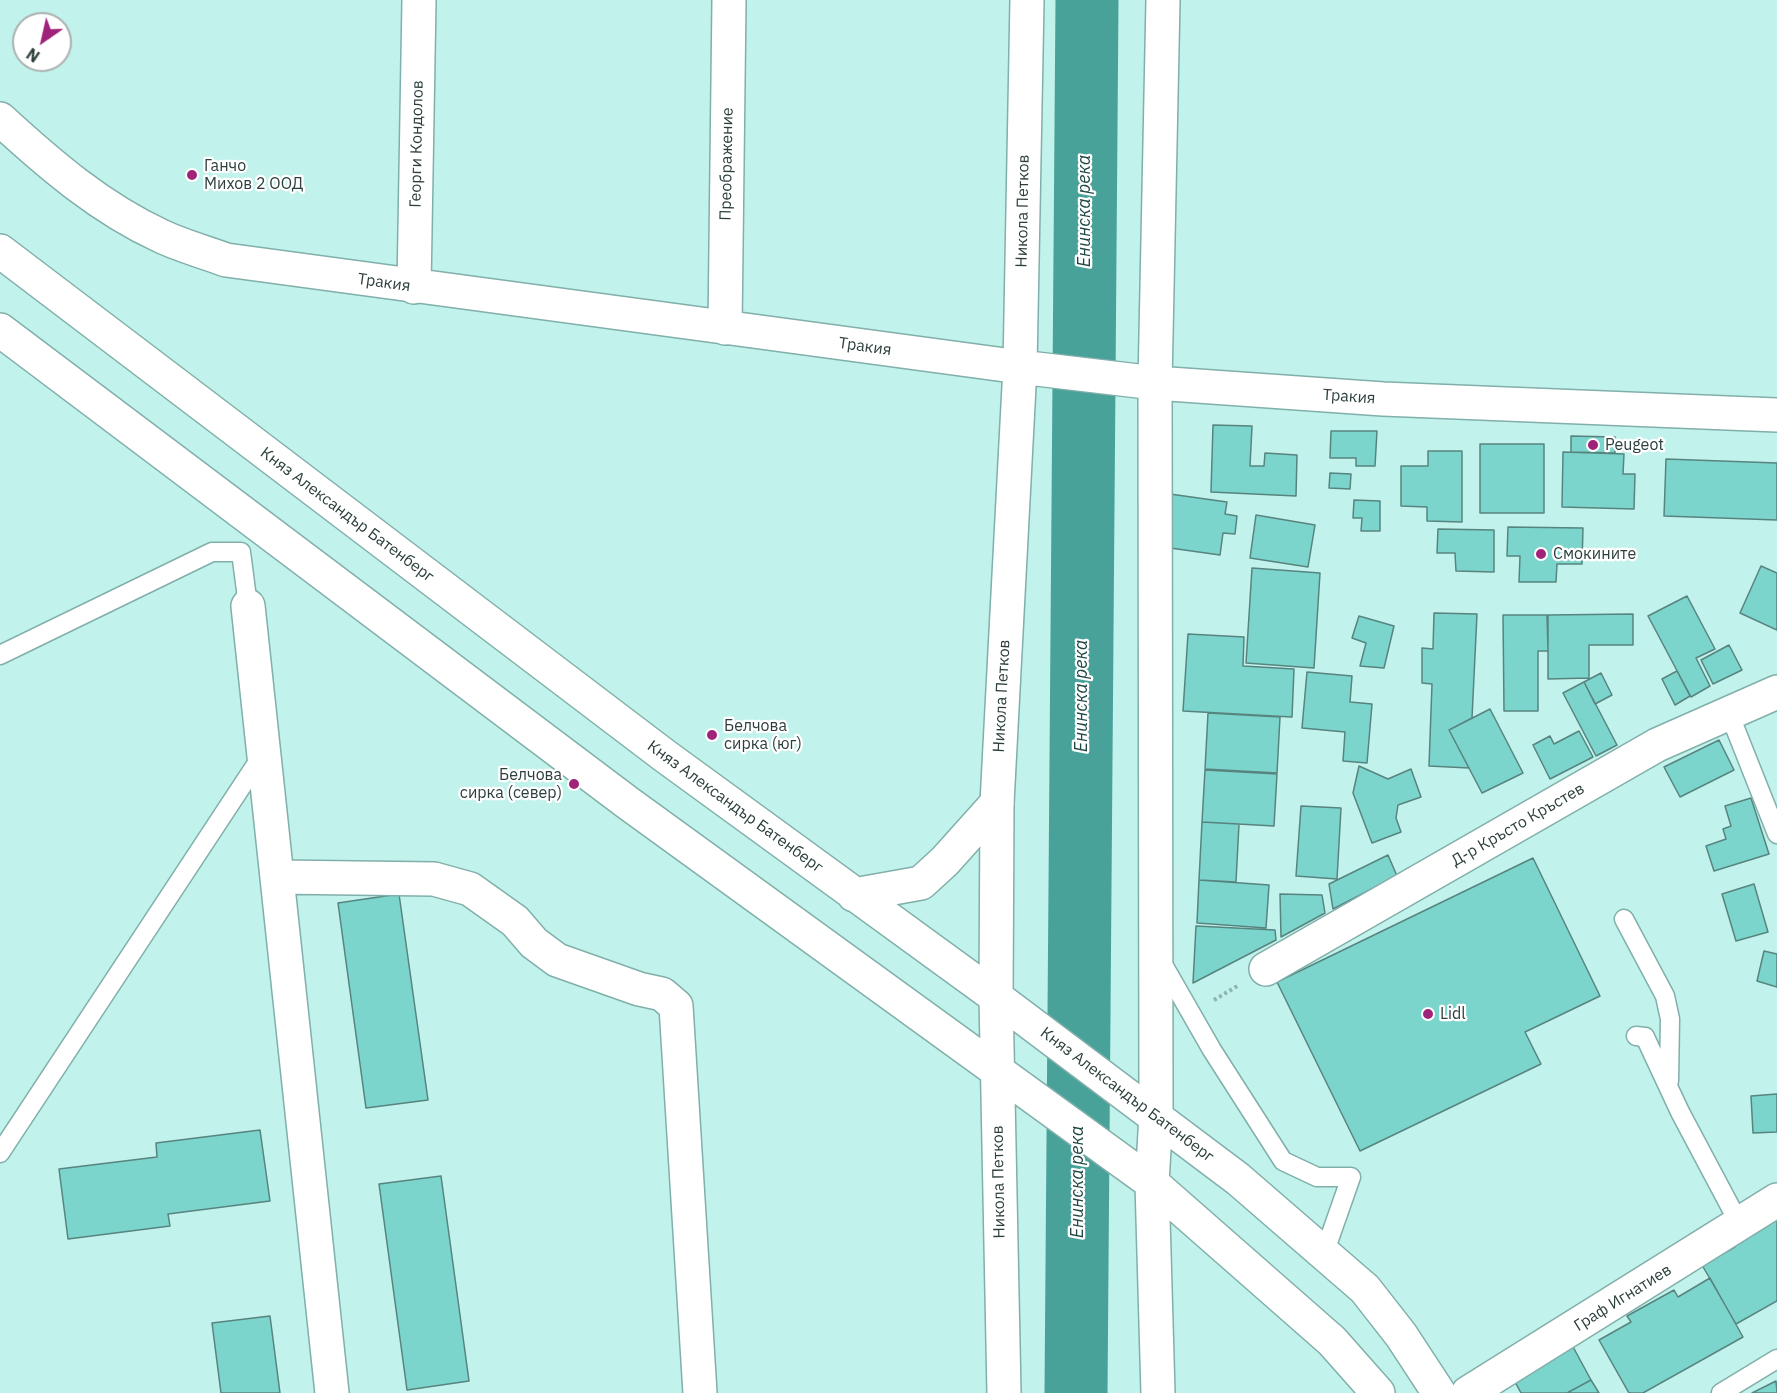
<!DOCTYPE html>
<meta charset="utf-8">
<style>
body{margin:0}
#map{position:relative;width:1777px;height:1393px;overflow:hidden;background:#c2f2ec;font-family:"IBM Plex Sans",sans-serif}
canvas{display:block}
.north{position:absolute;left:12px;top:12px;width:60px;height:60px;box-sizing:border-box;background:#fff;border:2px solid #abb2b1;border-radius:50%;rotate:214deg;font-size:16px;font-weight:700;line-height:24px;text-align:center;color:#2c3f3d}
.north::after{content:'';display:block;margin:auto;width:21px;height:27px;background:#9f2378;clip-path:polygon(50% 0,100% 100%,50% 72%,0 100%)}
</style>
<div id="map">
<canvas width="1777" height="1393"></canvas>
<div class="north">N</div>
</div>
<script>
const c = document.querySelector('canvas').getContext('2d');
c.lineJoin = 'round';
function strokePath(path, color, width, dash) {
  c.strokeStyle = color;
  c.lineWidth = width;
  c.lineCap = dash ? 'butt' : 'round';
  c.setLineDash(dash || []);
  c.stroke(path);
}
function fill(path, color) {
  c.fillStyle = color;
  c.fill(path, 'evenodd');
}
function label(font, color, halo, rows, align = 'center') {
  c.font = font + ' "IBM Plex Sans",sans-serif';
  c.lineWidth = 4.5;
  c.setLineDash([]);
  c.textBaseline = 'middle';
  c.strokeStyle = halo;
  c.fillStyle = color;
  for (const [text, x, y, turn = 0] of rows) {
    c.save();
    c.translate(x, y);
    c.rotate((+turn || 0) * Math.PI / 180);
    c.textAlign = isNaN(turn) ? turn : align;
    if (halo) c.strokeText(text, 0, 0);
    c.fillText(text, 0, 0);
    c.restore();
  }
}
strokePath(new Path2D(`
 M1076 1393 1087 0`), '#48a29a', 63);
const building = new Path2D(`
 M1213 425 1252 426 1250 466H1264L1265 453 1297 455 1296 496 1211 492Z
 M1331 431H1377L1375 466H1356V458H1330Z
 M1571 436 1615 437V453L1571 452Z
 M1480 444H1544V513H1480Z
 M1428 451H1462V522L1427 521V507L1401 506V466H1428Z
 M1563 452 1624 454 1623 474H1635L1634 509 1562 507Z
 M1666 459 1777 463V520L1664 516Z
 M1330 473 1351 474 1350 489 1329 488Z
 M1170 494 1227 502 1225 514 1237 516 1235 534 1223 533 1220 555 1163 547Z
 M1354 500 1380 501V531H1361L1362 518H1353Z
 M1256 515 1315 525 1308 567 1250 558Z
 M1508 527 1583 528 1582 564H1557L1556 582H1519L1520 556H1507Z
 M1438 529 1494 530V572L1456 571 1455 553H1437Z
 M1761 566 1777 573V630L1740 613Z
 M1252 568 1320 573 1314 668 1246 663Z
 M1687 596 1715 649 1696 658 1710 686 1691 697 1648 616Z
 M1434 613 1477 614 1472 718 1449 730 1469 768 1429 766 1432 684 1422 683V648L1433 649Z
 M1633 614V645H1589V678L1548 679V615Z
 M1503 615H1547L1548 651H1538V711H1504Z
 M1359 616 1394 626 1384 668 1360 666 1366 643 1352 638Z
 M1188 634 1244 637 1243 666 1294 669 1292 717 1183 711Z
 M1729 645 1742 670 1713 684 1701 660Z
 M1677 671 1690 696 1675 705 1662 679Z
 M1307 672 1352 676 1350 702 1372 704 1367 763 1343 761 1345 732 1302 728Z
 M1601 673 1612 695 1595 704 1584 682Z
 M1584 682 1617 745 1596 756 1563 693Z
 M1490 709 1523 773 1482 793 1449 730Z
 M1208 713 1280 717 1277 773 1205 769Z
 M1579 731 1593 757 1550 779 1533 745 1550 736 1554 744Z
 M1719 740 1734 770 1680 797 1664 767Z
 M1359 766 1388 779 1411 769 1421 797 1398 805 1396 818 1401 832 1372 843 1353 793Z
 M1205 770 1277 774 1274 826 1202 822Z
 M1751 798 1769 854 1714 871 1706 846 1726 839 1723 829 1731 826 1725 806Z
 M1301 806 1341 808 1337 879 1296 876Z
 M1202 822 1239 824 1236 882 1199 880Z
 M1388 855 1397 876 1333 909 1329 884Z
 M1533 858 1600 996 1525 1032 1541 1064 1360 1151 1277 982Z
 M1199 880 1269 885 1266 928 1197 923Z
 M1754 884 1768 932 1736 941 1722 894Z
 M399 894 428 1100 366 1108 338 903Z
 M1280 894 1322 895 1325 913 1281 937Z
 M1196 926 1275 930 1276 940 1193 983Z
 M1764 951 1777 954V987L1757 981Z
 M1777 1094V1132L1753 1133 1751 1096Z
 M260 1130 270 1201 168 1214 170 1226 68 1239 59 1169 157 1157 156 1143Z
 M441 1176 469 1381 407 1390 379 1184Z
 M1777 1215V1301L1736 1324 1702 1265 1735 1247 1731 1241Z
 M1710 1278 1743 1337 1643 1393H1629L1599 1340 1631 1322 1627 1316 1674 1290 1678 1297Z
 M270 1316 280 1393H221L212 1323Z
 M1572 1345 1591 1380 1567 1393H1521L1513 1378Z
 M1591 1380 1599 1393H1567Z
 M1776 1381 1777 1393H1752Z`);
fill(building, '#7cd5cc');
strokePath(building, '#57847f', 1.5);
const lane = new Path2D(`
 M0 655 212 552H241L248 606
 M1729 713 1777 834
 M1624 919 1665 996 1670 1019 1669 1081
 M1161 961 1212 1050 1283 1161 1317 1177H1351L1325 1251
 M1636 1036 1645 1037 1680 1112 1740 1225
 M0 1153 263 754
 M1721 1393 1777 1359`);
const street = new Path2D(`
 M0 119C49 164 100 208 161 236 182 246 205 252 226 260L1020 367
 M414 287 419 0
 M725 328 729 0
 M248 606 332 1393
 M277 877 434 879 470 889 515 921 534 943 557 960 639 989 662 994 676 1006 700 1393
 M1266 969 1657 745 1777 692
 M1468 1393 1777 1200`);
const secondary = new Path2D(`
 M1020 367 1155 383 1383 399 1777 415
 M996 997 997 803 1020 367 1027 0
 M1156 1115 1155 383 1163 0`);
const primary = new Path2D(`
 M0 251 665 756 996 997 1238 1179 1365 1289 1401 1335 1439 1393
 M0 330 628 803 1152 1183 1332 1341 1378 1393
 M854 895 921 883 945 861 997 803
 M996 997 1004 1393
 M1156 1115 1152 1183 1158 1393`);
strokePath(lane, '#81afaa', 21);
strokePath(street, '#81afaa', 36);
strokePath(secondary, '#81afaa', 36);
strokePath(primary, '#81afaa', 36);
strokePath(new Path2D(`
 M1214 1000 1239 985`), '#8eb4af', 4, [3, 3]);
strokePath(lane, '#fff', 18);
strokePath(street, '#fff', 33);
strokePath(secondary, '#fff', 33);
strokePath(primary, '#fff', 33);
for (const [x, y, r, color] of [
 [192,175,6,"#9f2378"],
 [1593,445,6,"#9f2378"],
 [1541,554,6,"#9f2378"],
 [712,735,6,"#9f2378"],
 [574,784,6,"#9f2378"],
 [1428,1014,6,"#9f2378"]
]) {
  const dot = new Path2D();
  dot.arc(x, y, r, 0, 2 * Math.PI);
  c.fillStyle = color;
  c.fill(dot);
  strokePath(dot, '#fff', 2);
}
label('16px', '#2c3f3d', '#fff', [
 ["Георги Кондолов",417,144,-89],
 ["Преображение",727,164,-89],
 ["Никола Петков",1023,211,-89],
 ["Тракия",384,283,8],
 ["Тракия",865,347,8],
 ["Тракия",1349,397,4],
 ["Княз Александър Батенберг",347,515,37],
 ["Никола Петков",1002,696,-87],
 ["Княз Александър Батенберг",735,807,36],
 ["Д-р Кръсто Кръстев",1518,825,-30],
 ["Княз Александър Батенберг",1127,1095,37],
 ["Никола Петков",999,1182,-91],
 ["Граф Игнатиев",1623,1298,-32]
]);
label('16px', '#2c3f3d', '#fff', [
 ["Ганчо",204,166],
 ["Михов 2 ООД",204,184],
 ["Peugeot",1605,445],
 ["Смокините",1553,554],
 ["Белчова",724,726],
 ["сирка (юг)",724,744],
 ["Белчова",562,775,"right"],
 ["сирка (север)",562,793,"right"],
 ["Lidl",1440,1014]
], 'left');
label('italic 18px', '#1f4844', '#fff', [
 ["Енинска река",1085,211,-90],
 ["Енинска река",1082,696,-90],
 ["Енинска река",1078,1182,-90]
]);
</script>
